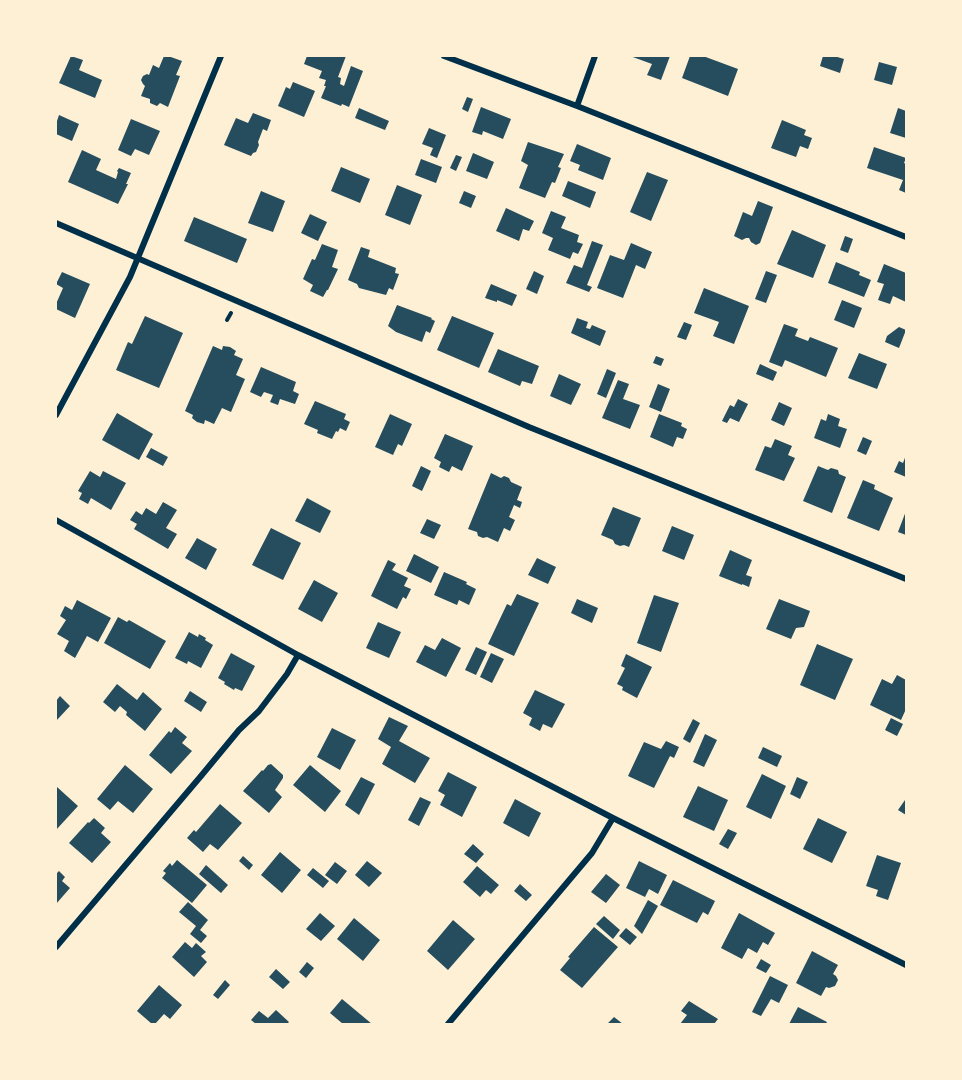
<!DOCTYPE html>
<style>
body{margin:0}
#map{position:relative;width:962px;height:1080px;overflow:hidden;background:#fdf0d5;font-family:Ubuntu,sans-serif}
canvas{display:block}
.frame{position:absolute;inset:0;border:57px solid #fdf0d5;pointer-events:none}
</style>
<div id="map">
<canvas width="962" height="1080"></canvas>
<div class="frame"></div>
</div>
<script>
const c = document.querySelector('canvas').getContext('2d');
c.lineJoin = 'round';
function fill(path, color) {
  c.fillStyle = color;
  c.fill(path, 'evenodd');
}
function strokePath(path, color, width, dash) {
  c.strokeStyle = color;
  c.lineWidth = width;
  c.lineCap = dash ? 'butt' : 'round';
  c.setLineDash(dash || []);
  c.stroke(path);
}
fill(new Path2D(`
 M71 56 83 60 79 70 102 80 95 98 59 83Z
 M164 56H168L182 61 176 75 180 76 168 107 160 103 157 106 150 103V99L141 96 145 86 143 84 141 80 143 76 147 74 149 75 153 65 159 68Z
 M307 56H346L338 77 341 78 340 84 344 86 351 66 363 71 349 107 342 104 341 106 321 98 326 86H324L326 80 319 78 322 71 304 64Z
 M630 56H670L661 80 647 75 652 64Z
 M690 56H703L738 69 728 96 682 78Z
 M823 56H834L844 59 840 73 820 66Z
 M879 62 897 67 892 85 874 80Z
 M293 82 315 91 304 117 278 106 286 87 290 89Z
 M467 97 473 99 468 112 462 109Z
 M481 107 511 119 503 139 483 131 482 135 472 132Z
 M359 108 389 121 385 130 355 118Z
 M898 108 906 111V138L890 133Z
 M253 113 271 120 267 131 263 129 258 142 259 145 256 152 253 153 251 156 224 145 236 118 248 123Z
 M59 115 79 124 72 141 56 134V124Z
 M131 119 160 131 149 155 135 149 131 156 118 150Z
 M782 120 806 130 804 135 812 138 808 149 800 146 796 157 771 148Z
 M429 128 446 135 437 158 430 155 433 148 422 144Z
 M528 142 564 154 558 167 561 168 555 183 552 182 545 198 519 188 528 165 521 161Z
 M577 144 611 158 603 180 578 170 580 165 570 161Z
 M874 147 906 158 904 163 906 164V193L899 190 903 180 867 168Z
 M82 150 101 159 96 170 116 179 118 172 117 171 119 168 131 173 126 184H128L118 204 68 182Z
 M473 153 494 162 487 179 466 171Z
 M456 155 462 157 456 171 450 168Z
 M421 159 442 167 436 183 415 175Z
 M341 167 370 179 360 203 331 191Z
 M647 172 668 180 651 221 630 212Z
 M568 181 596 192 590 208 562 196Z
 M397 185 422 195 410 225 385 215Z
 M261 191 285 201 273 232 248 223Z
 M464 191 476 196 471 208 459 203Z
 M758 201 773 207 760 243 756 245 751 242 749 238H746L742 240 734 236 743 212 752 216Z
 M506 208 534 221 529 231 523 229 519 241 496 231Z
 M551 211 566 217 561 228 579 235 577 242 583 244 578 254 573 252 570 259 548 250 553 238 542 233Z
 M310 214 327 222 318 241 301 233Z
 M194 217 247 239 237 263 184 241Z
 M792 230 826 245 813 278 777 264Z
 M845 236 853 239 848 253 840 250Z
 M592 241 603 245 587 285 592 287 589 292 566 283 574 265 582 268Z
 M631 243 652 252 645 269 636 265 623 298 597 288 610 255 624 260Z
 M322 244 338 250 332 267 338 269 328 290H327L323 297 310 291 313 285 303 279 312 259 315 260Z
 M361 247 370 250 368 257 396 268 395 273 399 274 393 290 389 288 386 295 359 288 357 284 348 280Z
 M836 262 860 272 859 275 871 280 864 297 828 283Z
 M884 264 906 273V302L893 296 890 304 878 300 884 284 877 282Z
 M534 271 544 276 537 294 526 289Z
 M766 271 777 275 766 303 755 299Z
 M62 272 90 284 75 318 56 309V304L63 288 56 284Z
 M491 284 517 295 512 306 497 300V302L485 298Z
 M704 288 749 306 734 344 713 336 719 322 694 313Z
 M842 300 862 308 854 328 834 320Z
 M397 305 432 318 431 319 435 321 430 333 426 331 422 342 396 332 388 326Z
 M145 316 183 333 159 388 116 370 128 342 132 344Z
 M452 316 494 333 479 368 437 350Z
 M577 318 588 322 586 328 590 329 592 325 606 331 600 346 571 333Z
 M684 322 692 325 686 340 677 337Z
 M784 324 798 329 795 336 808 341 810 337 838 348 826 377 785 360 782 367 769 362Z
 M899 327 906 330 899 348 885 342 887 336Z
 M213 346 222 350 223 346 230 347 236 351 234 355 243 359 236 375 245 379 231 412 222 408 214 424 205 420 204 424 197 422 192 418 193 415 185 411Z
 M498 349 539 366 532 384 522 381 520 386 488 372Z
 M859 353 887 364 877 389 848 378Z
 M656 356 664 359 661 366 653 363Z
 M760 364 777 372 773 381 756 374Z
 M261 367 296 382 293 391 299 394 295 404 280 399 278 405 270 402 273 395 264 392 261 397 250 392Z
 M607 369 616 373 606 398 597 394Z
 M559 374 581 384 571 405 550 396Z
 M618 380 629 384 623 399 640 405 630 429 602 418Z
 M658 384 670 389 661 412 649 407Z
 M738 399 748 404 739 422 730 418 727 423 722 421 730 405 734 407Z
 M315 401 346 414 344 419 350 422 346 431 340 428 338 432 336 431 332 439 317 433 318 430 304 424Z
 M779 402 792 408 784 426 771 420Z
 M117 413 153 434 139 460 102 440Z
 M390 414 412 424 402 446 398 444 393 455 375 447Z
 M659 414 682 423 681 426 687 429 683 439 677 437 673 447 650 437Z
 M828 414 840 419 838 426 847 429 840 448 814 438 821 419 826 421Z
 M445 434 473 446 462 471 452 466 449 472 439 467 441 462 434 458Z
 M863 437 872 441 866 455 857 451Z
 M775 439 792 446 788 455 795 458 784 481 755 470 765 446 771 448Z
 M151 448 168 457 163 466 146 457Z
 M906 455V477L894 472 899 461 903 463Z
 M421 466 431 471 422 491 412 486Z
 M818 466 828 470 831 468 838 470 839 474 846 477 832 513 803 501Z
 M90 471 100 477 103 471 126 483 111 510 91 498 88 504 79 499 82 493 78 491Z
 M491 473 501 478 504 476 509 478 511 482 522 487 517 500 522 502 520 508 514 505 509 517 515 520 510 531 504 528 498 542 487 537 483 538 478 536 477 532 468 529Z
 M863 480 875 485 874 489 893 498 879 531 847 518Z
 M307 498 331 511 320 533 295 521Z
 M163 502 177 510 166 528 177 534 168 549 134 529 137 524 130 520 136 511 142 515 146 508 156 514Z
 M613 507 641 518 629 547 624 545 620 546 615 544 613 540 601 535Z
 M906 511V535L898 532Z
 M427 519 441 525 434 539 420 533Z
 M672 526 694 535 684 560 662 551Z
 M271 528 301 543 283 580 252 565Z
 M197 538 217 549 206 570 185 558Z
 M730 550 752 560 746 575 752 577 749 587 742 584V585L719 576Z
 M414 554 439 567 431 583 406 571Z
 M537 558 556 567 548 584 528 575Z
 M388 560 396 564 392 570 408 578 404 586 411 589 406 599 403 597 397 609 371 596Z
 M444 572 467 582 466 584 476 589 469 605 459 600 457 605 434 595Z
 M314 580 338 593 322 622 298 609Z
 M517 594 539 603 514 656 488 644 507 604 511 606Z
 M654 595 679 603 661 652 637 643Z
 M577 599 598 608 592 623 571 613Z
 M779 599 810 611 804 627 796 628 791 639 766 629Z
 M77 600 111 618 98 642 87 636 75 658 64 651 69 641 57 634 66 620 60 616 65 606 72 610Z
 M118 617 127 622 129 620 166 641 150 669 104 643Z
 M378 622 401 632 389 658 366 648Z
 M189 632 198 637 199 634 206 638 205 640 213 645 201 668 188 661 187 664 175 658Z
 M442 638 461 648 446 677 416 662 425 645 435 650Z
 M817 644 853 659 835 700 800 685Z
 M476 647 487 652 476 675 465 670Z
 M231 653 255 666 242 691 235 688 234 690 224 684 225 682 218 678Z
 M491 653 504 659 492 683 480 677Z
 M626 654 652 667 637 698 622 690 623 687 617 684 625 668 621 666Z
 M897 675 906 680V709L901 720 870 705 882 679 892 684Z
 M117 684 137 700 143 692 162 709 145 731 126 715 127 712 120 706 115 712 103 702Z
 M535 690 565 704 552 728 543 724 540 731 529 725 532 718 523 713Z
 M190 691 207 702 201 712 184 701Z
 M60 696 70 706 56 721V701Z
 M389 717 408 726 399 741 430 758 415 783 382 764 391 747 378 739Z
 M891 718 903 724 897 736 885 730Z
 M693 719 700 723 690 743 683 739Z
 M175 727 187 737 182 743 192 751 171 774 149 755 169 731 171 733Z
 M332 728 356 740 340 770 317 757Z
 M705 734 717 740 704 767 693 762Z
 M666 741 679 747 674 758 670 756 654 788 628 776 644 742 661 749Z
 M763 747 782 756 777 767 758 758Z
 M271 764 283 775V778L275 790 282 797 269 813 243 791 262 770 263 771 268 765Z
 M125 765 153 789 133 813 118 801 110 810 97 799Z
 M310 765 341 791 325 812 293 785Z
 M448 772 477 787 462 817 440 805 445 795 438 791Z
 M762 774 786 786 771 819 746 807Z
 M361 777 375 784 359 815 345 805Z
 M797 777 808 782 800 799 790 794Z
 M698 786 728 800 714 831 683 817Z
 M57 787 78 806 56 830V788Z
 M420 797 431 802 419 826 408 820Z
 M515 799 541 813 529 837 503 823Z
 M905 800 906 801V815L898 810Z
 M220 804 242 823 218 850 210 844 203 852 187 838 194 830 196 832Z
 M94 818 105 828 101 833 111 842 92 863 69 843 88 822 89 823Z
 M818 818 847 832 832 863 803 849Z
 M728 829 737 833 728 849 719 844Z
 M473 844 484 854 476 863 464 854Z
 M280 852 301 870 282 893 261 875Z
 M877 855 901 863 888 900 876 896 878 890 866 886Z
 M243 856 253 865 249 870 239 861Z
 M177 860 207 885 192 903 162 878 166 873 163 871 170 863 172 866Z
 M367 861 382 873 369 887 355 875Z
 M639 861 667 875 658 894 649 889 645 897 626 888Z
 M335 862 347 871 337 884 325 875Z
 M206 865 228 885 221 893 199 874Z
 M477 866 499 885 491 894 486 890 480 897 463 882Z
 M313 868 329 881 323 888 307 875Z
 M59 871 65 877 62 881 70 888 56 904V874Z
 M606 874 620 885 606 903 591 892Z
 M673 880 715 901 708 915 703 912 697 923 660 905Z
 M520 884 532 895 526 901 514 891Z
 M648 900 658 906 642 934 634 926Z
 M188 902 208 920 200 930 207 936 201 943 190 934 196 926 179 912Z
 M320 913 335 926 321 941 306 929Z
 M739 913 775 933 768 945 763 942 757 953 748 948 742 959 721 948Z
 M604 916 620 930 613 939 596 924Z
 M354 918 380 940 363 961 337 939Z
 M453 920 475 939 448 970 427 951Z
 M594 927 618 947 582 988 560 970 570 958 568 957Z
 M626 928 637 937 630 945 619 936Z
 M185 942 192 948 196 943 206 952 201 956 207 962 194 977 172 957Z
 M812 951 838 965 833 974 836 976 838 980 835 986 829 988 826 987 821 996 796 983Z
 M761 959 771 965 766 973 756 968Z
 M307 962 314 968 306 978 299 972Z
 M276 969 290 982 283 989 269 977Z
 M770 976 788 985 779 1003 771 999 761 1016 752 1012Z
 M225 980 230 985 218 999 213 995Z
 M159 985 182 1005 170 1019 164 1014 155 1024H152L137 1011Z
 M342 999 372 1024H343L330 1013Z
 M689 1001 718 1019 714 1024H680L687 1015 681 1011Z
 M798 1007 827 1022 826 1024H789Z
 M276 1010 289 1022 287 1024H256L251 1020 259 1011 268 1018Z
 M614 1017 623 1024H607Z`), '#264d5e');
strokePath(new Path2D(`
 M227 320 231 313`), '#003049', 4);
strokePath(new Path2D(`
 M444 56 577 106 906 237
 M577 106 595 56
 M56 223 529 427 906 579
 M56 415 130 277 221 56
 M56 520 298 655 613 818 906 965
 M56 947 201 776 239 730 259 711 287 674 298 655
 M448 1024 592 853 613 818`), '#003049', 6);
</script>
